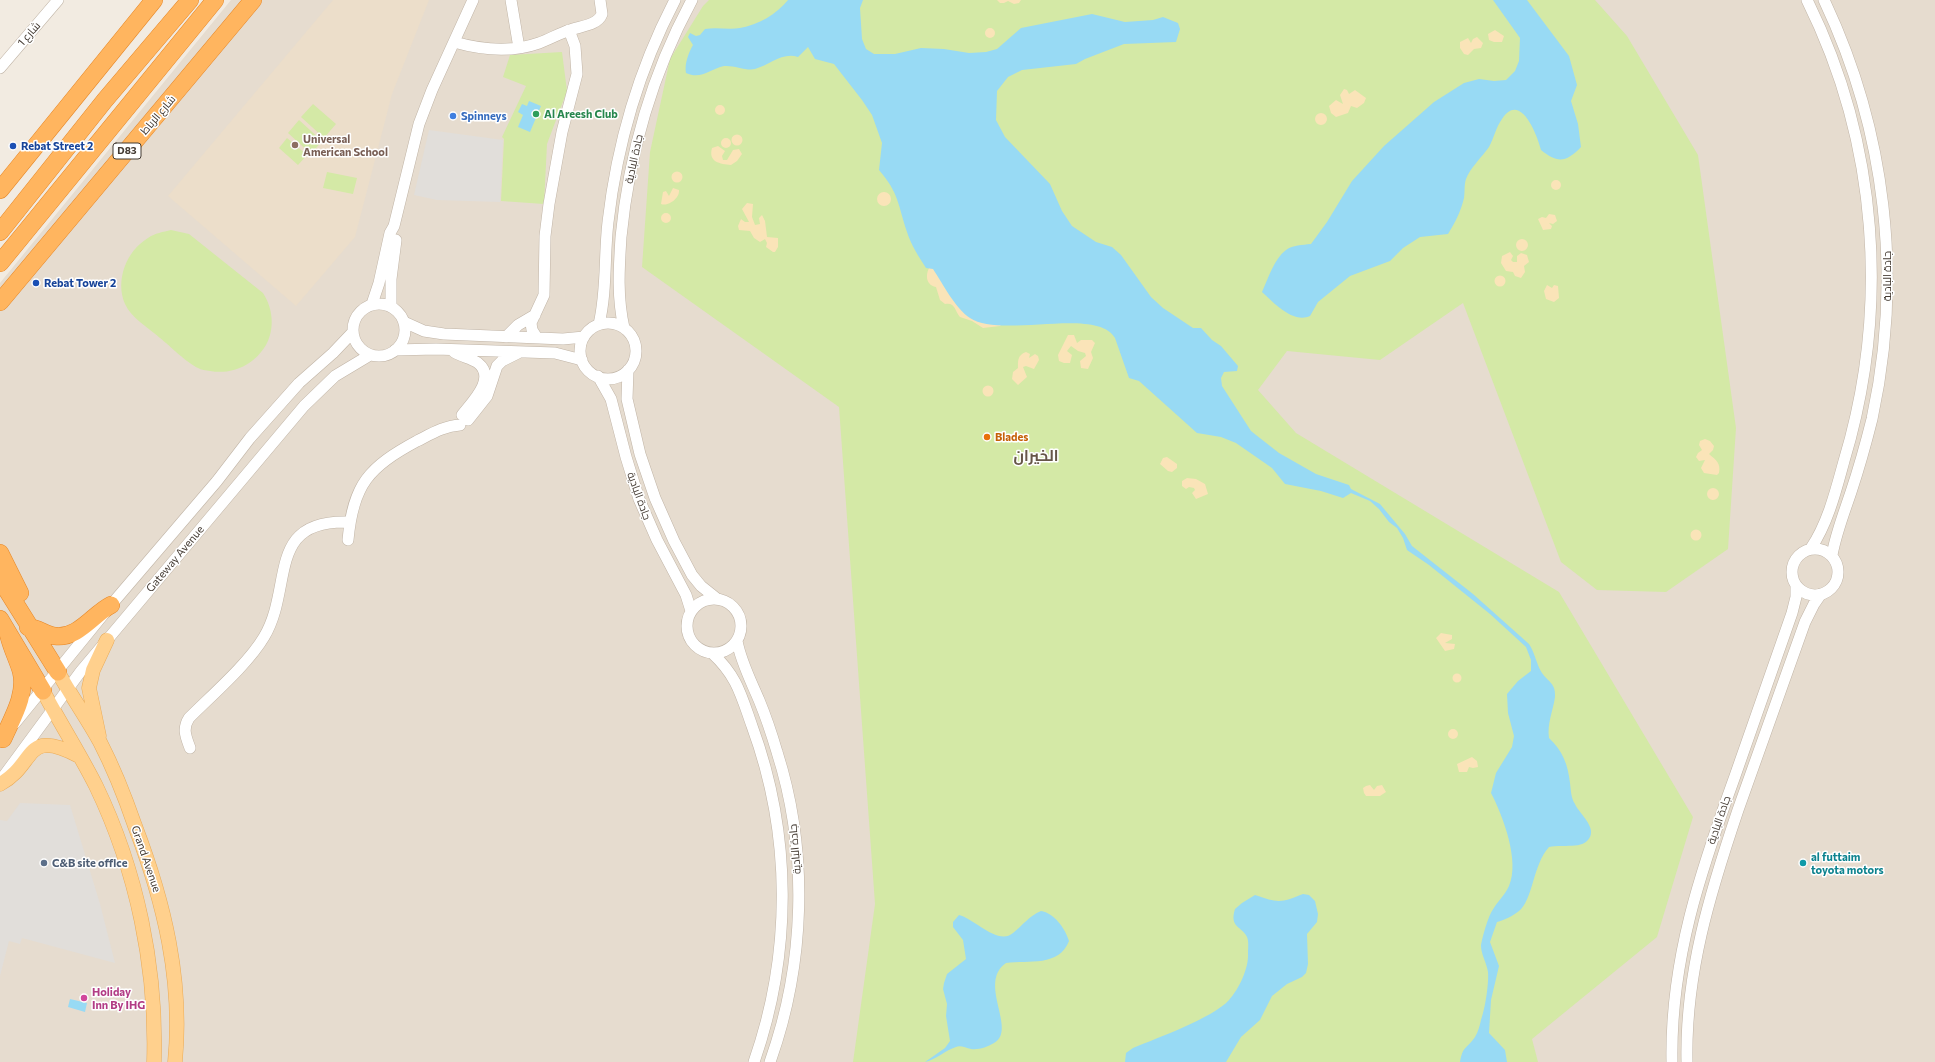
<!DOCTYPE html>
<meta charset="utf-8">
<style>
body{margin:0}
canvas{display:block;background:#f2ebe1}
</style>
<canvas width="1935" height="1062"></canvas>
<script>
const c = document.querySelector('canvas').getContext('2d');
c.lineJoin = 'round';
function fill(path, color) {
  c.fillStyle = color;
  c.fill(path, 'evenodd');
}
function strokePath(path, color, width, dash) {
  c.strokeStyle = color;
  c.lineWidth = width;
  c.lineCap = dash ? 'butt' : 'round';
  c.setLineDash(dash || []);
  c.stroke(path);
}
function label(font, color, halo, rows, align = 'center') {
  c.font = font + ' Commissioner,Cairo,sans-serif';
  c.lineWidth = 3;
  c.setLineDash([]);
  c.textBaseline = 'middle';
  c.strokeStyle = halo;
  c.fillStyle = color;
  for (const [text, x, y, turn = 0] of rows) {
    c.save();
    c.translate(x, y);
    c.rotate((+turn || 0) * Math.PI / 180);
    c.textAlign = isNaN(turn) ? turn : align;
    if (halo) c.strokeText(text, 0, 0);
    c.fillText(text, 0, 0);
    c.restore();
  }
}
fill(new Path2D(`
 M231 0H1935V1062H0V283Z`), '#e6dccf');
fill(new Path2D(`
 M333 0H429L392 94 355 237 296 306 168 196Z`), '#ecdeca');
fill(new Path2D(`
 M709 0H1595L1627 36 1698 155 1736 428 1728 549 1666 592 1597 590 1561 562 1463 303 1380 360 1287 351 1258 390 1296 433 1559 592 1693 817 1657 937 1532 1039 1538 1062H853L875 904 839 407 642 267 650 152 670 59 703 6Z
 M562 52 567 91 547 144 544 204 501 201 504 139 502 137 526 86 503 77 510 55Z
 M313 104 336 124 324 138 301 117Z
 M299 120 322 141 311 154 288 133Z
 M287 138 307 155 298 165 279 148Z
 M327 172 357 178 353 194 323 188Z
 M171 230 189 234 263 293C273 308 275 329 266 345 254 365 233 375 210 371 206 370 201 370 198 368 187 363 170 346 160 338 149 328 131 318 125 304 115 281 126 251 148 238 155 233 163 232 171 230Z`), '#d4e9a6');
fill(new Path2D(`
 M997 0H1021L1019 3 1014 4 1008 1 1004 3H1000Z
 M985 33a5 5 0 1 1 10 0a5 5 0 1 1-10 0Z
 M1495 30 1504 36 1502 42H1494L1489 40 1488 34Z
 M1477 37 1483 43 1481 48 1474 49 1468 55 1464 54 1460 48V42L1468 38 1471 43 1473 39Z
 M1344 89 1347 90 1349 94 1355 90 1366 98 1364 103 1357 108 1351 106 1348 113 1336 117 1331 113 1329 106 1336 100 1343 104 1340 95Z
 M715 110a5 5 0 1 1 10 0a5 5 0 1 1-10 0Z
 M1315 119a6 6 0 1 1 12 0a6 6 0 1 1-12 0Z
 M731.5 140a5.5 5.5 0 1 1 11 0a5.5 5.5 0 1 1-11 0Z
 M721 143a5 5 0 1 1 10 0a5 5 0 1 1-10 0Z
 M718 146 725 151 722 156 723 160H727L733 150 739 149 742 154 737 161 731 165C720 164 708 162 712 148Z
 M671.5 177a5.5 5.5 0 1 1 11 0a5.5 5.5 0 1 1-11 0Z
 M1551 185a5 5 0 1 1 10 0a5 5 0 1 1-10 0Z
 M673 188 679 190C680 198 668 207 661 204L663 192 666 191 669 196Z
 M877 199a7 7 0 1 1 14 0a7 7 0 1 1-14 0Z
 M747 203 753 204 752 217 755 225 760 224 759 218 762 215 765 221 767 237 778 238V247L775 252H773L766 247 767 243 765 239 760 242 754 238 750 231 739 230 738 226 741 219 745 222H749L742 209Z
 M661 218a5 5 0 1 1 10 0a5 5 0 1 1-10 0Z
 M1549 214 1555 215 1557 221 1553 224 1549 223 1552 226 1551 229 1543 230 1538 219 1542 217 1546 218Z
 M1516 245a6 6 0 1 1 12 0a6 6 0 1 1-12 0Z
 M1510 252 1513 256 1511 260 1513 262H1517V256L1521 253 1527 255 1529 262 1524 266 1525 272 1521 278 1515 276 1513 272 1506 271 1501 263 1502 256Z
 M931 265 1002 324 1000 326 983 328 972 321 960 317C955 311 955 302 945 304L940 300 936 287C925 285 925 273 931 265Z
 M1494.5 281a5.5 5.5 0 1 1 11 0a5.5 5.5 0 1 1-11 0Z
 M1547 285 1552 288 1554 285 1558 286 1559 298 1554 302 1546 299 1544 291Z
 M1068 335H1074L1077 343 1081 340H1092L1095 343 1091 352 1093 358 1088 369 1081 368 1080 361 1086 356 1085 353 1078 351 1071 346 1067 351 1072 355 1070 363H1064L1059 361 1058 355Z
 M1026 352 1030 354 1029 358 1035 354 1038 356 1039 360 1034 369 1026 366 1023 367 1027 377 1018 385 1012 379 1013 372 1018 368C1018 362 1017 355 1026 352Z
 M982.5 391a5.5 5.5 0 1 1 11 0a5.5 5.5 0 1 1-11 0Z
 M1705 439 1710 441 1714 446 1713 450 1709 454C1716 460 1721 463 1719 473L1717 475 1704 473 1701 468 1705 460 1699 461 1696 457 1698 453 1702 450 1699 445 1700 441Z
 M1167 457 1177 464V468L1172 472 1168 471 1160 464 1163 458Z
 M1187 478 1196 479 1205 484 1208 494 1196 499 1192 493 1195 490 1194 488 1189 487 1186 489 1182 486V481Z
 M1707 494a6 6 0 1 1 12 0a6 6 0 1 1-12 0Z
 M1690.5 535a5.5 5.5 0 1 1 11 0a5.5 5.5 0 1 1-11 0Z
 M1441 633 1452 635V639L1445 643 1455 644 1454 649 1445 651 1436 638Z
 M1452.5 678a4.5 4.5 0 1 1 9 0a4.5 4.5 0 1 1-9 0Z
 M1448 734a5 5 0 1 1 10 0a5 5 0 1 1-10 0Z
 M1472 757 1477 761 1478 767 1473 768 1469 767 1467 772H1459L1457 764Z
 M1370 785 1374 790 1377 786 1382 785 1386 792 1380 796H1366L1364 793 1363 788 1366 786Z`), '#fae4b8');
fill(new Path2D(`
 M429 130 503 140 500 202 437 200 414 195Z
 M20 803 70 805 100 904 115 963 22 938 20 944 9 941 0 976V820L7 821Z`), '#e1deda');
fill(new Path2D(`
 M788 0H863L860 8 862 39 866 49 874 54H895L921 48 944 49 969 53 986 52 997 49 1021 28 1092 14 1125 22 1153 20 1163 17 1178 23 1180 29 1176 42 1124 44 1085 59 1076 64 1022 70 1008 77 997 91 996 120 1005 137 1050 184 1062 211 1072 226 1096 242 1112 247 1121 255 1151 297 1163 308 1193 328H1201L1212 340 1221 346 1238 366 1237 371 1224 372 1221 378 1222 386 1251 431 1256 435 1279 453 1316 474 1349 485 1351 489 1380 504 1405 534 1412 546 1473 594 1529 644C1535 653 1537 666 1542 673 1548 682 1556 683 1555 697 1553 711 1547 723 1549 738 1563 751 1568 765 1570 783 1571 791 1571 798 1575 804 1579 814 1600 829 1587 841 1579 849 1559 844 1549 847 1533 864 1533 900 1519 911 1513 916 1504 920 1497 922L1490 942 1499 966 1491 1000 1489 1033 1505 1050 1507 1062H1460C1463 1045 1467 1049 1475 1037 1478 1032 1480 1025 1481 1020 1485 1009 1489 984 1488 972 1487 964 1481 954 1481 946 1482 938 1488 917 1492 911 1497 902 1505 895 1509 886 1520 861 1503 816 1491 793L1496 773 1512 747 1514 736 1508 713 1507 694 1518 681 1531 671V660L1526 647 1490 614 1429 565 1407 550 1403 538 1397 528 1389 522 1379 509 1370 501 1351 493 1343 498 1321 491 1285 484 1272 468 1236 443 1221 437 1197 433 1139 381 1129 378 1115 338C1097 306 1001 339 970 318 955 308 943 284 933 269L926 268C919 257 911 245 907 232 898 205 899 193 879 170L882 143 872 115 862 100 834 64 815 59 808 47 798 57C782 52 770 65 755 69 746 71 734 65 724 66 710 69 701 80 686 73 684 64 689 52 693 45L688 37 690 33 696 36 700 35 705 29C717 27 729 30 740 28 758 25 777 14 788 0Z
 M1493 0H1527L1569 56 1577 85 1571 101 1578 124 1581 147C1566 163 1557 163 1541 150 1537 134 1520 91 1502 119 1496 127 1494 138 1489 147 1482 157 1470 168 1466 179 1464 185 1465 192 1464 198 1461 211 1455 223 1448 234L1420 237 1403 248 1390 261 1350 276 1318 302 1310 316C1293 324 1273 302 1262 292 1268 279 1274 259 1286 250 1293 245 1302 245 1311 244L1327 222 1352 181 1384 146 1434 102 1464 83 1479 79 1494 81 1506 80 1515 71 1519 61 1520 38Z
 M529 101 541 106 530 132 518 127 523 115 518 112 522 104 527 106Z
 M1303 894 1309 895 1315 901 1318 914 1317 922 1307 934 1308 964 1306 973 1302 977 1287 984 1272 996 1260 1020 1241 1037 1226 1062H1125L1126 1053 1133 1048C1157 1038 1213 1018 1229 1000 1239 989 1249 968 1248 953 1248 949 1249 941 1247 937 1242 926 1229 928 1235 909L1242 903 1255 895C1278 903 1281 903 1303 894Z
 M1041 911C1054 913 1065 928 1069 941 1059 967 1029 960 1006 963 977 983 1018 1030 994 1043 987 1047 979 1050 971 1049 966 1048 960 1045 956 1047 946 1050 935 1060 925 1062L945 1048 950 1041 946 1016 947 1004 943 989 944 983 947 974 966 959 963 940 953 927V922L959 915C975 919 998 946 1013 933 1023 925 1029 916 1041 911Z
 M70 999 87 1003 85 1012 68 1007Z`), '#98daf4');
const minor = new Path2D(`
 M511 0 519 48
 M1807 0C1878 143 1890 308 1844 461 1836 490 1828 523 1811 548
 M1824 0C1886 131 1903 277 1872 419 1866 443 1859 468 1851 492 1844 513 1836 533 1832 555
 M454 42C482 50 511 53 539 43 550 39 560 33 570 30 581 26 598 25 602 14L600 0
 M0 68 58 0
 M353 330a26 26 0 1 1 52 0a26 26 0 1 1-52 0Z
 M372 304 379 283 390 233 394 226 419 124 432 90 473 0
 M391 306V279L396 240
 M404 322 424 331 444 334 563 339 584 337
 M580 351a28 28 0 1 1 56 0a28 28 0 1 1-56 0Z
 M599 324C607 291 604 256 608 222 617 144 639 69 675 0
 M624 328C617 297 619 268 621 237 629 154 652 74 692 0
 M506 337 518 325 535 315
 M537 338 532 330 531 323 544 295 545 236 549 204 562 132 577 74 575 46 569 30
 M395 350 436 349 555 353 582 360
 M454 352C462 357 471 358 478 363 497 378 472 402 462 415
 M628 370 627 399 640 454 655 498 674 541 692 575 701 586 716 598
 M598 376 611 399 626 457 639 499 657 540 686 595 691 611
 M468 420 487 396 497 366 502 361 518 353
 M348 540C353 484 369 467 417 441 431 434 444 426 460 425
 M1792 572a23 23 0 1 1 46 0a23 23 0 1 1-46 0Z
 M687 626a27 27 0 1 1 54 0a27 27 0 1 1-54 0Z
 M737 641C741 662 751 681 759 700 766 717 772 735 777 752 809 852 805 964 770 1062
 M712 653C737 676 741 695 752 726 792 835 792 953 754 1062
 M15 723 111 605 217 481 250 438 299 383 333 353 352 333
 M190 748C186 737 182 729 189 718 212 695 248 664 264 637 294 587 265 519 349 522
 M0 781 81 671 304 406 335 376 370 355
 M1672 1062C1670 960 1701 870 1735 776 1754 722 1773 667 1792 613L1796 597V586
 M1687 1062C1685 974 1710 893 1738 810 1760 747 1783 685 1805 622L1814 604 1821 594`);
const major = new Path2D(`
 M58 672C71 696 87 718 100 742 114 769 125 797 135 826 164 902 183 980 175 1062
 M43 691C60 723 80 754 96 786 137 871 157 968 154 1062
 M99 736 89 688 93 670 107 640
 M0 784C37 764 23 727 79 756`);
const highway = new Path2D(`
 M0 190 154 0
 M0 232 105 100 190 0
 M0 263 215 0
 M0 302 253 0
 M0 553 20 593
 M0 579 58 672
 M0 619 43 691
 M28 627C38 628 46 635 55 636 78 639 93 614 111 605
 M3 739C12 718 27 695 21 671 17 658 11 647 8 633`);
strokePath(minor, '#c0b4a6', 12);
strokePath(major, '#eaab57', 15);
strokePath(highway, '#e68727', 18);
strokePath(minor, '#fff', 11);
strokePath(major, '#ffd08d', 14);
strokePath(highway, '#ffb55f', 17);
for (const [x, y, r, color] of [
 [536,114,4,"#2e9e5b"],
 [453,116,4,"#3f7fe0"],
 [295,145,4,"#8d6e63"],
 [13,146,4,"#1a4fb4"],
 [36,283,4,"#1a4fb4"],
 [987,437,4,"#e8710a"],
 [44,863,4,"#5c6f8a"],
 [1803,863,4,"#0f9aa8"],
 [84,998,4,"#d1479c"]
]) {
  const dot = new Path2D();
  dot.arc(x, y, r, 0, 2 * Math.PI);
  c.fillStyle = color;
  c.fill(dot);
  strokePath(dot, '#fff', 1.5);
}
for (const [x, y, w] of [
 [127,151,28]
]) {
  const box = new Path2D();
  box.roundRect(x - w / 2, y - 8, w, 16, 3);
  c.fillStyle = '#fff';
  c.fill(box);
  strokePath(box, '#433a32', 1);
}
label('bold 10px', '#433a32', null, [
 ["D83",127,151]
]);
label('11px', '#433a32', '#fff', [
 ["شارع 1",29,34,-49],
 ["شارع الرباط",158,115,-50],
 ["جادة البادية",634,159,-78],
 ["جادة البادية",1887,276,-90],
 ["جادة البادية",639,496,70],
 ["Gateway Avenue",175,559,-50],
 ["جادة البادية",1719,820,-71],
 ["جادة البادية",795,849,-95],
 ["Grand Avenue",146,859,71]
]);
label('bold 11px', '#27864d', '#fff', [
 ["Al Areesh Club",544,114]
], 'left');
label('bold 11px', '#366cbe', '#fff', [
 ["Spinneys",461,116]
], 'left');
label('bold 11px', '#785e54', '#fff', [
 ["Universal",303,139],
 ["American School",303,152]
], 'left');
label('bold 11px', '#164399', '#fff', [
 ["Rebat Street 2",21,146],
 ["Rebat Tower 2",44,283]
], 'left');
label('bold 11px', '#c56008', '#fff', [
 ["Blades",995,437]
], 'left');
label('bold 11px', '#0d838f', '#fff', [
 ["al futtaim",1811,857],
 ["toyota motors",1811,870]
], 'left');
label('bold 11px', '#4e5e75', '#fff', [
 ["C&B site office",52,863]
], 'left');
label('bold 11px', '#b23c85', '#fff', [
 ["Holiday",92,992],
 ["Inn By IHG",92,1005]
], 'left');
label('bold 15px', '#665648', '#fff', [
 ["الخيران",1036,456]
]);
</script>
